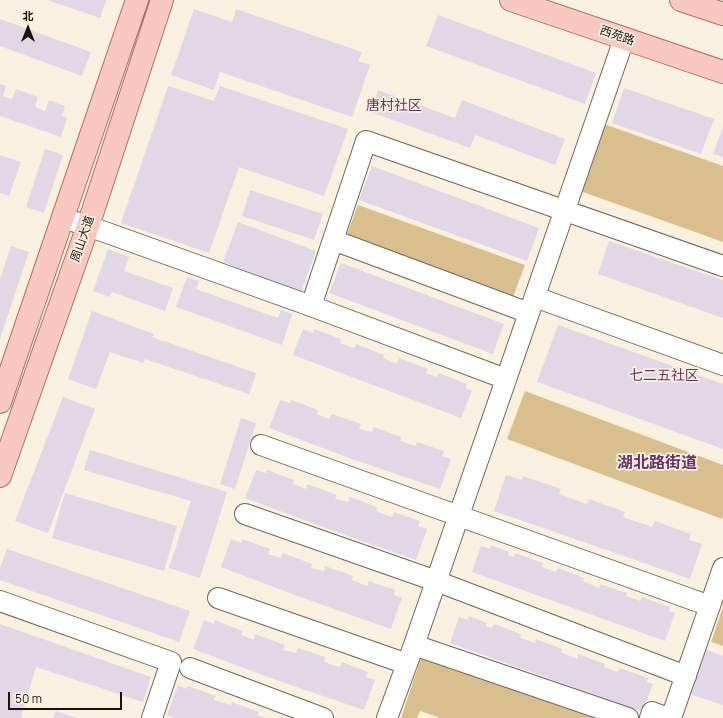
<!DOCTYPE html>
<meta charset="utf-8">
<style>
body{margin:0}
#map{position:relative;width:723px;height:718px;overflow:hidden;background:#fbf1e1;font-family:Manrope,"Noto Sans SC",sans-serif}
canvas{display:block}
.north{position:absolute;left:8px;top:8px;width:40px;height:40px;-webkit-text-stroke:3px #fbf1e1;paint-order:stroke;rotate:0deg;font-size:11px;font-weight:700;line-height:16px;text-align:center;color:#17140e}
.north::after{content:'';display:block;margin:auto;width:14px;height:18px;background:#17140e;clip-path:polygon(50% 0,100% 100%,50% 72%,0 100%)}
.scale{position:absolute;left:8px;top:692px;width:114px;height:18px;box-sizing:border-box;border:2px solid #17140e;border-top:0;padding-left:5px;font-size:12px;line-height:14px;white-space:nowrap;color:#17140e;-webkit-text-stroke:3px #fbf1e1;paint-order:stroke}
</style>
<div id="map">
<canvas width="723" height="718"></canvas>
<div class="north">北</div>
<div class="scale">50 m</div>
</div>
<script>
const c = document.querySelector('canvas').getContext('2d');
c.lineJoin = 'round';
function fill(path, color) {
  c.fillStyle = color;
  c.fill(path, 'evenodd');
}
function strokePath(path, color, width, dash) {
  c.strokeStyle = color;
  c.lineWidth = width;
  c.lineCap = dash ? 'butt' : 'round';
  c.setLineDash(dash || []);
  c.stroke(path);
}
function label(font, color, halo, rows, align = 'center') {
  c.font = font + ' Manrope,"Noto Sans SC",sans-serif';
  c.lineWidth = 3.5;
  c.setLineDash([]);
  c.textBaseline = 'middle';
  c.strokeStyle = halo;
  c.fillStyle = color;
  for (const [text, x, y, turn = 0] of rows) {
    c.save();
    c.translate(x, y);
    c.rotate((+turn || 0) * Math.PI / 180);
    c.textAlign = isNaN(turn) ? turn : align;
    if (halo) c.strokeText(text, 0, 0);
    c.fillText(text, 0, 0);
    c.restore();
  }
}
fill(new Path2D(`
 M604 124 723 166V242L580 191Z
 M358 205 525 265 513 297 346 237Z
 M525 391 723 465V515L722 519 507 439Z
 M723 607V646L711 642Z
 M421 658 597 718H438V717L420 711 417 718H401Z`), '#dabf8e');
fill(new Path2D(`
 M47 0H106L100 18Z
 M194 9 232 22 236 9 362 52 358 61 370 65 352 117 220 72 214 90 171 75Z
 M438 15 596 73 585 104 426 46Z
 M0 19 91 52 82 76 0 46Z
 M0 84 6 86 3 96 12 99 16 89 38 97 35 107 45 111 49 100 65 106 62 116 67 118 61 137 0 116Z
 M168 86 214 101 220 86 348 129 324 196 239 167 209 253 121 223Z
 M624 88 714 119 701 154 612 123Z
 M378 90 455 118 462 100 565 139 555 165 475 135 470 148 371 112Z
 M723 127V157L713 154Z
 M45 149 63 155 44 213 26 207Z
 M0 155 21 162 9 196 0 193Z
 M372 166 539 228 527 261 359 200Z
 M250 190 323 214 314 240 242 216Z
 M238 222 316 251 301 292 223 262Z
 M609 241 723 280V318L598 274Z
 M11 246 29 252 0 339V279Z
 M108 249 129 257 124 271 173 288 165 311 112 292 110 297 93 291Z
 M341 263 504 324 493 354 329 293Z
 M187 277 199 281 196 289 278 318 281 310 292 314 282 345 176 307Z
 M92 311 154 334 152 337 256 373 249 394 145 359 143 363 110 352 96 389 68 379Z
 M558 325 723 384V449L537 382Z
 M303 329 313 333 314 329 341 339 340 343 354 348 356 344 384 355 383 358 396 364 399 358 428 369 426 373 437 377 439 373 467 384 465 388 472 391 461 418 293 355Z
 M63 397 95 409 48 533 15 521Z
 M280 400 290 403 291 400 318 410 317 414 329 419 332 414 361 424 359 429 372 432 374 427 401 437 400 441 416 446 417 442 444 451 442 456 451 459 440 489 352 459 269 428Z
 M241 418 256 423 235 489 220 484Z
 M90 450 227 492 200 578 169 568 191 501 84 470Z
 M256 470 266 473 267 470 294 480 293 484 306 489 307 484 337 495 335 499 348 502 350 497 377 507 376 511 392 517 394 512 420 521 418 526 427 529 416 560 328 529 245 498Z
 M506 475 522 480 523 476 561 489 559 494 587 504 589 499 625 512 623 517 652 527 655 521 691 534 689 540 702 544 690 579 494 511Z
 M65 493 177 526 164 571 52 538Z
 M231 539 241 543 242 539 270 549 268 554 281 558 283 553 312 564 311 568 324 571 325 566 353 576 352 580 367 586 369 581 395 590 394 595 402 598 391 629 303 598 221 567Z
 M491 545 509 552 508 555 514 557 515 553 543 563 542 567 556 572 558 568 584 578 583 581 599 588 600 584 627 593 626 596 640 601 642 597 670 607 669 611 675 613 665 641 472 572 481 546 490 549Z
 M7 549 190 611 179 642 0 580V568Z
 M469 616 487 623 486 626 492 628 494 624 521 634 520 638 535 643 536 639 562 649 561 652 577 659 578 654 605 664 604 667 618 672 620 668 648 678 647 682 653 684 643 712 450 643 459 617 468 620Z
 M204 620 214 624 215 620 242 631 241 635 254 640 255 634 285 645 283 650 296 653 298 648 325 657 324 662 340 667 342 662 368 672 366 677 375 680 364 710 276 680 193 649Z
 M0 624 151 677 143 702 36 667 21 718H0Z
 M702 648 723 656V705L686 693Z
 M178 685 187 689 188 686 216 696 214 700 231 705 232 702 259 712 258 715 266 718H175L167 715Z
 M56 711 77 718H53Z`), '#e1d7e6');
const minor = new Path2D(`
 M63 218 88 226 311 306 506 379
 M333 240 529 313
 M535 297 723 365
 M311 306 366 141 723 266
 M261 445 710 606
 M245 514 436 581 686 676
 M218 598 407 664
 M0 601 171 662 152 718
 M414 645 628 718
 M190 668 323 718
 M387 718 414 645 624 39
 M650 718 652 712 668 718
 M671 718 723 568`);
const major = new Path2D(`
 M511 0 723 72
 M681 0 723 14
 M0 402 137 0
 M0 476 88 226 162 0`);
strokePath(minor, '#6e6658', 22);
strokePath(major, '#a67267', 24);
strokePath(minor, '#fff', 20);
strokePath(major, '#f8c8c1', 22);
label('12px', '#17140e', '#fbf1e1', [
 ["西苑路",617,36,19],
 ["周山大道",83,239,-71]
]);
label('14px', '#663364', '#fbf1e1', [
 ["唐村社区",394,106],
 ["七二五社区",664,376]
]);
label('bold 16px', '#663364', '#fbf1e1', [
 ["湖北路街道",657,464]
]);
</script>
